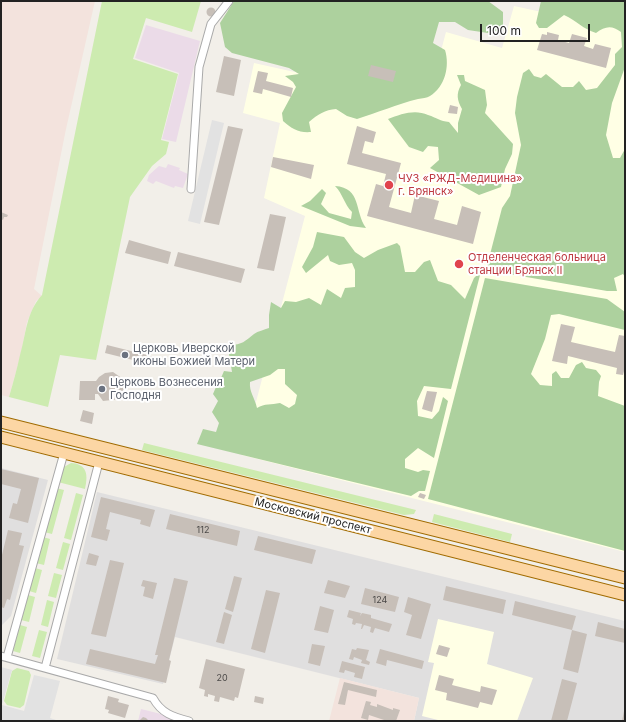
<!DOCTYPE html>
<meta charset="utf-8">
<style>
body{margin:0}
#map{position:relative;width:626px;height:722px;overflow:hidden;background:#f2efe9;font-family:Inter,sans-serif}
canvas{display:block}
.frame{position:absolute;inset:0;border:2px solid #222;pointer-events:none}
.scale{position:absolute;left:480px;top:24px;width:110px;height:18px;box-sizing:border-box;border:2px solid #222;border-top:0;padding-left:5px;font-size:12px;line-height:14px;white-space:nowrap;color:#222;-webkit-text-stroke:3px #fff;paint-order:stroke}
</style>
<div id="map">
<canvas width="626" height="722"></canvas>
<div class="frame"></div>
<div class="scale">100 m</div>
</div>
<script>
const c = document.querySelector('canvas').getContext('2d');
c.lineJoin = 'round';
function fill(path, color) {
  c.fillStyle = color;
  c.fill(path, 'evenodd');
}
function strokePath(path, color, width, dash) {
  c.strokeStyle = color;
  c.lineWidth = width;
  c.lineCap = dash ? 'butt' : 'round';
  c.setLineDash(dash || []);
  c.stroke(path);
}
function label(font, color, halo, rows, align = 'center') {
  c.font = font + ' Inter,sans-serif';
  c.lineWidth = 4;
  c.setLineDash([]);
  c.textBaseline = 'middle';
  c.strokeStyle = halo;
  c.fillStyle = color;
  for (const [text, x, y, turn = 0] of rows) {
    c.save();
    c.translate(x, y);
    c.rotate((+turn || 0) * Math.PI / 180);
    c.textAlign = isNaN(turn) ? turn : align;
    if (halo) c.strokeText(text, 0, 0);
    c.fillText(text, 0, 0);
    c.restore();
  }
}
fill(new Path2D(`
 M1 468 48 480 11 616 1 626Z
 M97 492 625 621V721H414L419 698 175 637 163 684 57 659Z`), '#e0dfdf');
fill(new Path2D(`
 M146 25 200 41 176 142 162 139 179 73 135 58Z
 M168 164 180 168 179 170 188 174 183 188 175 186 174 188 156 181 153 184 147 181 149 175 159 166 166 168Z
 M141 709 189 721H138Z`), '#ebdbe8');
fill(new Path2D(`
 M625 3V552L242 455 305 216 264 198 280 123 243 113 254 63 326 79 430 92 446 32 502 48 514 6 537 11Z
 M438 619 494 632 487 664 533 678 517 721H442L422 716 434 663 428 662Z`), '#ffffe5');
fill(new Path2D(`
 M1 1H95L66 129 34 289 42 296 36 301 27 322 21 354 9 397 1 395Z
 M340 678 419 698 414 721H329Z`), '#f3e3dd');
fill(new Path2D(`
 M102 1H201L192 32 146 18 133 59 178 74 161 140 169 142 166 154 152 166 130 197 96 360 60 355 48 407 9 397C13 383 17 369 20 355 26 335 26 312 42 295Z
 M144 443 416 510 414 514 404 515 142 450Z
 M71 463C88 464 88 476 85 489L58 482 64 467Z
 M56 488 64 490 52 534 44 532Z
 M76 493 83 495 71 540 64 538Z
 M434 514 512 534 510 542 432 522Z
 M43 537 50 539 44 565 36 563Z
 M63 542 70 544 63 570 56 568Z
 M35 568 42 570 36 593 29 591Z
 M54 573 62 575 56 598 48 596Z
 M28 595 35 597 29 622 21 620Z
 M47 600 54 602 48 627 41 625Z
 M20 625 27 627 20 653 13 651Z
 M39 630 47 632 40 658 32 656Z
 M17 668 29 671 31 675 24 705 20 708 7 705 4 701 12 671Z`), '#cdebb0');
fill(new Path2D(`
 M234 1H488L503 12V29L488 33 468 30 455 22H439L433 43 445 50C450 66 445 87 430 96 427 98 422 98 418 99 397 104 377 113 357 119L347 116 336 109C325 110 318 114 309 122L311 132C299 133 292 129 283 121L282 113 296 87 293 82 285 76 299 74 289 68 232 53 225 47 220 23Z
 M541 1H625V67L612 103 606 135 613 158H620L625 149V277L623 274 614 278 617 291H607L486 270 502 208 510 196 521 145 515 113 517 97 523 73 529 69 534 76 541 78 546 74 562 87H573L579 81 586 90 597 88 615 65V54L622 47 621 32C612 25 605 26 596 33 583 29 577 21 564 15L547 28H539L536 23Z
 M457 75H464L465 81 485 90 487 105 485 113 513 144 512 154 505 169 501 187 479 195 430 168 439 160 438 147 428 146 423 152 409 147 388 119C401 114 415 109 428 115 437 118 440 121 449 122L458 133V123L462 109C457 100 456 94 461 85Z
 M335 186C362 188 354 211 366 228L350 226 301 206 310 201 322 189 326 193 321 204 329 213 351 219 352 212C344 204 343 194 335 186Z
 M317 232 344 237 355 252 364 258 378 250 397 243 400 246 405 272H415L424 262 430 260 438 281 451 285 465 299 474 278 477 275H480L451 389 424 386 417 401 418 416 432 419 439 411 443 397 448 401 434 458 418 448 405 459V468L418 472 423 470 430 471 425 491H419L411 496 197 444 203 429 216 432 219 423 212 412 218 401 213 394 216 387H225L221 378 224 371 232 372 229 354 230 345C242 345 245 341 254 334 258 331 264 330 269 328V315L271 302 281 308 285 301 296 302 309 298 321 305 327 289 341 298 345 288 355 287V270L352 263 339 265 330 261 328 255 306 273 302 267 313 247ZM278 369H285V384L297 395 295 404 289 408 280 403C271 405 265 403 257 408 255 398 249 392 250 382L270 375Z
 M485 278 607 299 625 312V330L559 314 551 315 545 339 531 374 540 385 552 386V374L556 371 561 378H569L576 365 582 362 586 368 596 370 601 376 599 382 598 396 625 406V551L428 499Z`), '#add19e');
fill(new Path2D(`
 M212 120 224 123 200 224 188 221Z
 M1 667 12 670 2 705 24 711 34 675 60 681 50 718 59 721H1Z`), '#e2e2e2');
fill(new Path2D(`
 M206.5 12a4.5 4.5 0 1 1 9 0a4.5 4.5 0 1 1-9 0Z
 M547 32 559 35 558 40 569 43 572 34 587 38 584 46 593 49 595 44 611 48 606 68 537 50 542 34 547 35Z
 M224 56 241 60 234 96 216 92Z
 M371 65 396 71 393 82 368 76Z
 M258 71 268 73 266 81 293 88 291 97 263 89 262 94 253 92Z
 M450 105 458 107 457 114 448 113Z
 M228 126 243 129 219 225 204 222Z
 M357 126 376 132 373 143 365 141 362 153 401 163 389 207 411 213 415 195 439 201 434 219 457 225 462 206 481 212 473 244 367 216 376 184 383 186 386 174 347 164Z
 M273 157 314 165 311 179 271 167Z
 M1 212 8 215 7 217H4L3 220 1 219Z
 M270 214 286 217 274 271 257 268Z
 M129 240 171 252 168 264 125 253Z
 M178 252 245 269 241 283 174 266Z
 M561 324 575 327 571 342 615 352 619 335 625 336V367L623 375 616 374 617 368 568 356 567 364 552 361Z
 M107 345 155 357 153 365 105 353Z
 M113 372 123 379 125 385 121 399 103 401 98 394H95V400H79L80 381H96L99 377 105 373Z
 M427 391 437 392 432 412 422 409Z
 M83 410 94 413 92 424 80 421Z
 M1 469 39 478 28 523 9 518 13 503 17 504 21 489 1 484Z
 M420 493 426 495 424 499 418 497Z
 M101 497 155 510 150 527 140 524 141 520 110 512 106 529 110 530 107 541 91 537Z
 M170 514 240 531 237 546 166 529Z
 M8 530 22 533 19 545 24 546 10 600 7 599 4 608 1 607V559Z
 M258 536 316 550 312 564 254 550Z
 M89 553 99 556 96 566 86 564Z
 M110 560 124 563 106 637 91 634Z
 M234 576 242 578 233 612 225 609Z
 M174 578 188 581 169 660 171 661 166 683 86 664 90 649 155 664 158 655H155Z
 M143 580 157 583 153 599 143 596 145 587 141 586Z
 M328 580 350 586 345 598 324 593Z
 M446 586 506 600 503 614 443 600Z
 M365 588 399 597 395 612 361 604Z
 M266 590 280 593 265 653 251 649Z
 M408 597 431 604 421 639 406 635 412 615 404 612Z
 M515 601 576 616 572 630 512 615Z
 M320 606 334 610 328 633 314 630Z
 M349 610 361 613 360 616 362 613 371 615V618L392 624 389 632 375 628 373 633 370 632 371 627 364 625 362 629H361L362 624 356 623 355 625 352 624 353 619 347 617Z
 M224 612 232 615 224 644 216 642Z
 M598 622 625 629V643L595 636Z
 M572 630 587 634 578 673 563 669Z
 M312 644 325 646 320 666 308 663Z
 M439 645 450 648 447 657 436 654Z
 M357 648 369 650 366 660 370 662 369 665 361 663 362 660 354 657 353 660 349 659 352 649 356 650Z
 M380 649 424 661 422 669 387 660 386 666 376 663Z
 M206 659 245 669 238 698 235 697 234 701 220 697 219 702 214 701 215 696 208 694V697L204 696 205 690 199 688Z
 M342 661 365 667 362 679 354 677 355 673 345 670 344 673 339 672Z
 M439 675 454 679 452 685 480 692 481 686 497 690 492 705 480 702 478 708 446 700 447 693 435 690Z
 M562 679 577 683 567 721H551Z
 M344 682 377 690 376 697 348 690 345 705 338 704Z
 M108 696 119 699 118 702 129 705 125 718 108 713 109 710 105 709Z
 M255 696 264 698 263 704 254 702Z
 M366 701 371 702 370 705 377 707V704L393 710V708L400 710 396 721H387L369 715 368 720 361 718Z
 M624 711 625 721H622Z
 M143 717 146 718 149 721H139Z`), '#c7bfb8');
const street = new Path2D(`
 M191 189 199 67 211 24 229 1
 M1 656 153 698C161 713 173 717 189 721
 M7 657 64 453
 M45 668 99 462`);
const primary = new Path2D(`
 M1 422 625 578
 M1 437 625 595`);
strokePath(street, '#a9a9a9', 9);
strokePath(primary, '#a06b00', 13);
strokePath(street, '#fff', 7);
strokePath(primary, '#fcd6a4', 11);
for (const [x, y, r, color] of [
 [389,185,5,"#e0444e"],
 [459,264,5,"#e0444e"],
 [125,355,4,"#6b7280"],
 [102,389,4,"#6b7280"]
]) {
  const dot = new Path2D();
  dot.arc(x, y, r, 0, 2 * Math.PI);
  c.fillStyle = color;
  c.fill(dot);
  strokePath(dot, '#fff', 1.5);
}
label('9px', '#4b4948', null, [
 ["112",203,530],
 ["124",380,600],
 ["20",222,678]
]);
label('11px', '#be3a42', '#fff', [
 ["ЧУЗ «РЖД-Медицина»",398,179],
 ["г. Брянск»",398,192],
 ["Отделенческая больница",468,258],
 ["станции Брянск II",468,271]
], 'left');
label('11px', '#5b616d', '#fff', [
 ["Церковь Иверской",133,349],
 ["иконы Божией Матери",133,362],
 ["Церковь Вознесения",110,383],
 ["Господня",110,396]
], 'left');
label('11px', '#222', '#fff', [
 ["Московский проспект",313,516,14]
]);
</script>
